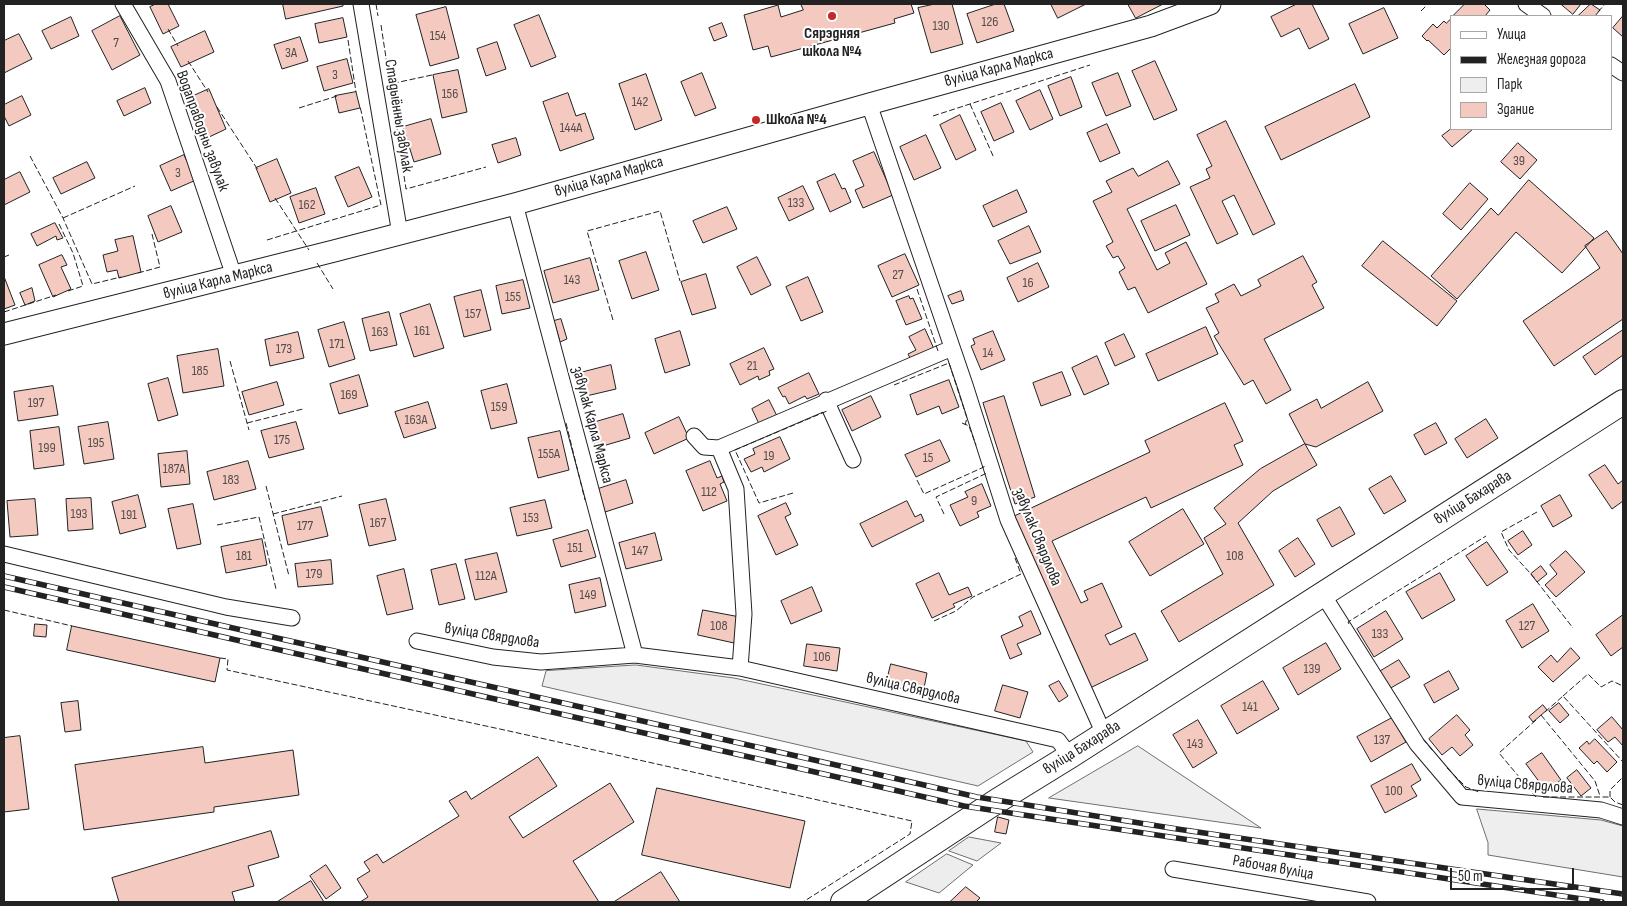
<!DOCTYPE html>
<meta charset="utf-8">
<style>
body{margin:0}
#map{position:relative;width:1627px;height:906px;overflow:hidden;background:#fff;font-family:"Sofia Sans Condensed",sans-serif}
canvas{display:block}
.frame{position:absolute;inset:0;border:5px solid #222;pointer-events:none}
.legend{position:absolute;left:1450px;top:15px;width:162px;height:115px;box-sizing:border-box;background:#fff;border:1px solid #a7a7a7;margin:0;padding:6px 9px;list-style:none;font-size:15px;color:#222}
.legend li{display:flex;align-items:center;gap:10px;height:25px}
.legend b{width:25px;border:1px solid #a7a7a7}
.scale{position:absolute;left:1450px;top:868px;width:124px;height:22px;box-sizing:border-box;border:2px solid #222;border-top:0;padding-left:6px;font-size:15px;line-height:18px;white-space:nowrap;color:#222;-webkit-text-stroke:4px #fff;paint-order:stroke}
</style>
<div id="map">
<canvas width="1627" height="906"></canvas>
<div class="frame"></div>
<ul class="legend">
<li><b style="height:6px;background:#fff"></b>Улица</li>
<li><b style="height:6px;background:#222"></b>Железная дорога</li>
<li><b style="height:14px;background:#eee"></b>Парк</li>
<li><b style="height:14px;background:#f3c9c0"></b>Здание</li>
</ul>
<div class="scale">50 m</div>
</div>
<script>
const c = document.querySelector('canvas').getContext('2d');
c.lineJoin = 'round';
function fill(path, color) {
  c.fillStyle = color;
  c.fill(path, 'evenodd');
}
function strokePath(path, color, width, dash) {
  c.strokeStyle = color;
  c.lineWidth = width;
  c.lineCap = dash ? 'butt' : 'round';
  c.setLineDash(dash || []);
  c.stroke(path);
}
function label(font, color, halo, rows, align = 'center') {
  c.font = font + ' "Sofia Sans Condensed",sans-serif';
  c.lineWidth = 4;
  c.setLineDash([]);
  c.textBaseline = 'middle';
  c.strokeStyle = halo;
  c.fillStyle = color;
  for (const [text, x, y, turn = 0] of rows) {
    c.save();
    c.translate(x, y);
    c.rotate((+turn || 0) * Math.PI / 180);
    c.textAlign = isNaN(turn) ? turn : align;
    if (halo) c.strokeText(text, 0, 0);
    c.fillText(text, 0, 0);
    c.restore();
  }
}
const green = new Path2D(`
 M636 665 734 678 1026 741 1033 752 978 786 542 686 546 671Z
 M1138 746 1261 828 1049 798Z
 M1477 809 1601 820 1623 826V877L1488 855V843Z
 M969 837 1001 843 977 861 949 851Z`);
fill(green, '#eee');
strokePath(green, '#6f6f6f', 1);
const parking = new Path2D(`
 M947 854 973 865 939 893 906 882Z`);
fill(parking, '#ededed');
strokePath(parking, '#6f6f6f', 1);
const building = new Path2D(`
 M156 4H168L179 26 163 34 150 7Z
 M283 4H343V6L286 19Z
 M801 4H911L914 13 894 19 895 23 771 57 768 46 753 50 744 15 778 5 781 17 803 10Z
 M935 4H952L963 44 931 53 918 8Z
 M996 4H1004L1014 31 977 43 967 14Z
 M1051 4H1086L1058 18Z
 M1128 4H1163L1136 18Z
 M1297 4H1312L1329 39 1309 49 1299 28 1281 37 1271 17Z
 M1465 4H1484L1490 10 1485 16H1453Z
 M1561 4H1581L1573 14Z
 M1591 4 1600 10 1595 16H1578Z
 M446 7 459 58 430 66 416 15Z
 M1384 8 1398 38 1363 54 1349 24Z
 M539 15 556 57 531 67 514 25Z
 M120 16 140 55 112 70 92 31Z
 M1623 16V37L1613 28Z
 M71 17 79 36 51 49 42 31Z
 M343 18 347 37 319 43 315 24Z
 M1451 19V48L1444 55 1428 40 1427 41 1422 36 1433 24 1437 28 1444 21 1446 23Z
 M722 23 727 36 714 41 709 28Z
 M205 31 214 52 181 67 171 47Z
 M19 34 32 59 4 73V41Z
 M300 37 308 61 282 69 274 45Z
 M497 42 506 69 486 76 477 49Z
 M347 59 353 83 324 91 317 67Z
 M1155 61 1177 110 1154 120 1132 71Z
 M458 70 467 112 442 118 433 75Z
 M702 73 716 108 695 116 681 82Z
 M1118 73 1131 106 1106 116 1092 83Z
 M646 74 662 120 635 130 619 84Z
 M1071 77 1082 107 1060 116 1048 86Z
 M1355 84 1370 117 1281 160 1265 127Z
 M145 88 151 103 124 116 117 101Z
 M209 89 226 129 207 138 189 98Z
 M1040 90 1053 119 1030 130 1016 101Z
 M356 92 360 108 339 113 335 96Z
 M568 93 576 116 585 113 594 139 560 151 543 102Z
 M22 96 31 115 9 126 4 116V105Z
 M1001 103 1014 132 994 141 981 112Z
 M960 115 976 150 956 160 940 125Z
 M431 119 441 154 414 162 403 127Z
 M1226 121 1275 224 1253 235 1234 195 1222 201 1238 234 1217 244 1190 187 1210 178 1206 169 1212 166 1197 135Z
 M1107 124 1120 153 1100 162 1087 133Z
 M1451 129H1473L1452 147 1442 136Z
 M926 135 941 168 914 180 900 147Z
 M516 138 521 155 498 163 492 145Z
 M1518 143 1537 160 1520 179 1501 162Z
 M874 152 893 195 863 208 855 190 864 186 853 161Z
 M184 155 196 180 171 191 160 166Z
 M277 159 291 193 270 202 256 168Z
 M1168 161 1180 184 1127 209 1157 270 1170 263 1165 253 1186 242 1207 284 1148 313 1135 287 1128 290 1119 272 1125 268 1118 256 1113 258 1106 246 1113 242 1093 201 1112 192 1106 181 1133 168 1138 176Z
 M87 162 95 178 61 194 53 178Z
 M359 167 372 197 348 207 335 177Z
 M20 172 30 192 4 205V180Z
 M835 174 842 189 845 188 851 202 830 212 817 182Z
 M1529 180 1594 238 1562 273 1516 232 1457 299 1431 276 1491 208 1498 215Z
 M1470 183 1488 199 1461 230 1443 214Z
 M803 186 814 209 789 221 778 198Z
 M316 188 325 214 299 223 290 197Z
 M1017 190 1027 212 993 227 983 206Z
 M1176 205 1190 235 1155 251 1141 221Z
 M171 206 182 232 158 242 148 216Z
 M727 207 737 229 703 243 693 221Z
 M55 223 63 238 57 240 56 236 37 246 31 234Z
 M1029 226 1041 252 1010 264 998 241Z
 M1607 231 1623 254V319L1554 366 1523 321 1600 268 1585 246Z
 M133 236 141 272 119 278 117 270 107 272 103 255 118 251 115 240Z
 M1383 241 1457 301 1437 326 1362 266Z
 M646 252 659 290 632 299 619 261Z
 M905 254 919 285 892 297 878 266Z
 M62 255 67 265 61 267 71 289 53 297 39 265Z
 M1303 256 1317 282 1312 285 1324 308 1264 339 1291 390 1266 404 1253 380 1244 385 1214 336 1219 333 1206 308 1219 302 1215 294 1234 284 1241 296 1261 286 1258 280Z
 M757 257 771 285 751 295 737 267Z
 M590 258 599 290 553 303 544 271Z
 M1038 263 1049 287 1018 302 1007 278Z
 M706 274 716 308 692 315 681 282Z
 M808 277 823 312 801 321 786 287Z
 M5 279 15 305 4 309V280Z
 M523 280 530 308 502 314 496 286Z
 M32 288 35 301 25 305 20 293Z
 M481 290 491 330 464 337 454 297Z
 M961 291 964 300 952 304 948 296Z
 M909 296 910 299 913 298 922 319 906 325 896 301Z
 M430 304 444 348 414 357 400 314Z
 M389 312 397 345 370 351 362 319Z
 M561 319 567 339 560 342 554 321Z
 M344 322 355 359 329 367 318 330Z
 M1206 327 1218 354 1158 381 1146 354Z
 M925 329 935 351 912 362 908 354 916 350 909 337Z
 M1623 330V355L1595 375 1583 357Z
 M680 331 690 365 665 373 655 339Z
 M993 331 1005 360 981 370 971 346 975 344 973 339Z
 M298 332 304 358 270 366 265 340Z
 M1124 334 1135 357 1115 366 1105 343Z
 M764 348 774 369 769 371 770 375 759 380 758 376 740 385 730 364Z
 M218 349 224 386 183 393 177 356Z
 M1097 356 1109 384 1084 395 1072 368Z
 M611 365 616 389 582 397 576 374Z
 M1062 372 1071 395 1041 406 1033 383Z
 M809 373 819 394 807 399 805 396 789 404 785 396 783 397 778 388Z
 M359 375 368 406 339 414 330 384Z
 M168 378 178 415 158 421 148 384Z
 M949 380 959 407 942 414 939 406 917 415 910 395Z
 M277 382 284 405 249 415 242 392Z
 M1368 382 1383 411 1316 447 1305 444 1289 414 1317 399 1321 408Z
 M507 384 517 423 491 429 481 391Z
 M53 386 58 415 18 421 14 392Z
 M871 396 881 417 852 431 842 410Z
 M1004 396 1035 497 1015 504 983 403Z
 M769 400 778 418 760 426 752 409Z
 M428 402 436 428 404 438 395 412Z
 M1225 403 1243 441 1234 445 1243 465 1151 508 1146 497 1052 541 1081 603 1088 600 1084 591 1102 583 1122 627 1105 635 1110 645 1135 633 1148 660 1090 688 1010 518 1150 452 1145 441Z
 M623 414 630 438 596 448 589 424Z
 M679 417 689 438 654 454 645 433Z
 M1486 419 1498 438 1467 458 1455 439Z
 M108 422 114 459 84 464 78 427Z
 M296 422 304 449 269 458 261 431Z
 M1436 423 1447 443 1425 455 1414 435Z
 M59 427 64 465 34 469 30 431Z
 M560 431 569 470 538 478 528 438Z
 M780 437 790 459 764 472 762 467 751 472 744 459 755 454 753 449Z
 M940 440 950 461 916 477 905 455Z
 M1305 444 1317 465 1273 491 1238 523 1274 585 1179 642 1161 611 1223 574 1204 538 1226 524 1214 508 1260 469Z
 M187 451 190 484 161 487 158 454Z
 M248 461 256 489 214 500 207 472Z
 M710 461 717 478 722 476 724 482 720 484 727 501 703 511 686 471Z
 M1605 465 1618 484 1623 480V501L1612 509 1589 475Z
 M1391 476 1406 501 1384 514 1369 489Z
 M626 480 633 503 605 512 598 489Z
 M982 484 991 506 977 512 979 517 960 526 950 505 968 497 965 492Z
 M138 495 146 527 120 534 112 502Z
 M1560 495 1572 516 1553 527 1541 506Z
 M91 498 93 529 68 531 66 499Z
 M35 499 38 535 10 537 7 501Z
 M386 499 396 540 369 546 359 505Z
 M545 500 552 528 517 536 510 508Z
 M907 501 915 517 921 514 924 521 872 547 860 524Z
 M786 503 791 514 785 517 798 545 776 555 758 516Z
 M193 504 201 544 177 549 168 509Z
 M321 507 328 536 288 545 282 516Z
 M1340 507 1355 534 1332 547 1317 520Z
 M1183 509 1204 544 1150 576 1129 542Z
 M588 530 596 557 561 567 553 540Z
 M1523 531 1532 545 1518 555 1508 541Z
 M655 533 662 560 626 569 619 543Z
 M1298 538 1315 564 1295 577 1279 551Z
 M262 539 267 565 226 573 221 547Z
 M1487 542 1508 572 1487 586 1466 556Z
 M1566 551 1585 572 1556 597 1545 585 1557 574 1550 565Z
 M497 553 507 592 475 600 465 560Z
 M331 560 333 584 298 587 295 564Z
 M456 564 465 599 439 605 431 570Z
 M1541 566 1547 574 1537 582 1531 574Z
 M404 569 413 609 387 615 377 576Z
 M939 573 949 595 968 587 972 596 953 604 955 607 932 618 916 584Z
 M1440 573 1455 600 1422 619 1406 592Z
 M600 578 606 606 575 613 569 585Z
 M812 587 822 611 791 624 781 601Z
 M1533 604 1549 631 1522 648 1506 621Z
 M703 610 740 617 734 643 698 635Z
 M1031 611 1041 634 1017 644 1022 654 1010 659 1001 636 1023 626 1019 617Z
 M1386 611 1403 639 1374 657 1357 629Z
 M1623 615V647L1611 656 1596 635Z
 M35 624 47 625 46 637 34 636Z
 M72 626 220 658 215 682 67 650Z
 M1326 643 1341 669 1298 695 1283 668Z
 M807 644 840 648 837 671 804 666Z
 M1571 648 1580 658 1553 682 1538 667 1551 655 1557 662Z
 M1399 660 1410 677 1389 689 1379 672Z
 M891 664 927 673 923 693 886 685Z
 M1449 671 1459 689 1434 703 1424 685Z
 M1059 681 1068 696 1059 702 1049 686Z
 M1263 681 1279 709 1237 734 1221 706Z
 M1003 685 1028 692 1020 718 995 711Z
 M78 701 81 730 65 732 61 703Z
 M1559 703 1569 715 1560 723 1549 711Z
 M1543 705 1547 710 1533 722 1529 717Z
 M1457 715 1470 730 1465 735 1473 745 1460 756 1452 747 1442 755 1429 739Z
 M1612 717 1623 730V746L1615 737 1608 742 1597 730Z
 M1392 718 1406 742 1371 762 1357 737Z
 M1198 720 1217 753 1193 768 1173 735Z
 M20 736 29 809 4 812V738Z
 M1595 739 1617 762 1607 772 1597 761 1594 764 1579 748 1587 741 1589 744Z
 M203 747 205 763 293 750 299 795 214 807V812L84 830 75 765Z
 M1542 753 1561 780 1546 791 1526 764Z
 M538 757 557 786 509 817 523 838 610 783 634 822 573 861 599 902H360L368 897 357 879 370 871 364 862 377 854 383 863 459 816 449 801 466 791 471 799Z
 M1412 764 1421 780 1411 786 1417 796 1385 813 1371 786Z
 M1577 770 1591 788 1581 796 1567 778Z
 M657 788 805 821 790 888 642 855Z
 M998 817 1009 820 1006 834 995 832Z
 M271 831 279 857 248 866 254 886 232 892 235 902H119L112 878Z
 M326 865 341 888 326 899 310 876Z
 M661 872 680 902H614Z
 M311 881 324 902H277Z
 M966 887 980 898 976 902H950Z`);
fill(building, '#f3c9c0');
strokePath(building, '#222', 1);
const minor = new Path2D(`
 M123 4 168 81 234 276
 M361 4 400 234
 M1526 4 1543 16
 M1611 65 1623 73
 M869 104 965 385 1008 520 1104 734
 M515 204 635 655
 M826 400 853 460
 M694 436 704 447 719 448 952 348
 M719 448 736 489 744 614 740 668
 M4 554 226 607 292 618
 M1322 593 1417 744 1462 797 1601 810 1623 817
 M417 641 493 657 541 662 635 655 740 668 1058 740 1070 756
 M1173 869 1368 902`);
const secondary = new Path2D(`
 M4 334 334 251 515 204 869 104 1151 26 1210 4`);
const primary = new Path2D(`
 M843 902 997 801 1070 756 1623 402`);
strokePath(minor, '#222', 17);
strokePath(secondary, '#222', 23);
strokePath(primary, '#222', 26);
strokePath(minor, '#fff', 15);
strokePath(secondary, '#fff', 21);
strokePath(primary, '#fff', 24);
const rail = new Path2D(`
 M4 576 977 797 1177 829 1623 894
 M4 587 964 806 1602 902`);
strokePath(rail, '#222', 5.5);
strokePath(rail, '#fff', 4, [11]);
strokePath(new Path2D(`
 M376 4 378 16
 M1421 11 1428 4
 M1598 12 1605 4
 M381 25 390 84
 M168 29 178 46
 M348 40 356 92
 M188 61 208 92
 M432 75 390 84 406 189 486 167
 M970 104 994 158
 M217 107 258 170
 M299 108 337 96
 M933 116 1090 65
 M30 156 63 218 92 284 121 277
 M275 198 309 250
 M63 218 135 186
 M59 224 73 253 83 286 68 291
 M267 240 381 205 360 106
 M4 257 9 255
 M317 263 333 289
 M138 273 160 267 152 234
 M917 289 938 351
 M4 312 56 295
 M613 320 587 231 660 211 680 281
 M230 361 249 430
 M894 385 949 363 967 418 965 425
 M247 423 303 409
 M566 423 585 500
 M962 423 969 426 976 445
 M917 480 924 494 984 467V466
 M266 486 289 576
 M793 493 759 503 735 450 827 411V412
 M1537 512 1501 532 1509 550 1531 574 1573 628
 M273 514 342 496
 M944 514 936 497 987 473
 M217 525 259 517 276 589
 M4 610 72 626
 M934 621 956 611 973 597 1021 574 1015 558
 M1349 624 1348 622 1486 536
 M220 658 228 659 227 670 509 731 912 821 910 834 803 902
 M1563 696 1588 674 1601 687 1612 681 1623 686
 M1545 712 1563 696 1623 762
 M1541 715 1595 781 1600 796
 M1536 720 1499 753 1536 797
 M1423 739 1433 751
 M1447 768 1466 787 1479 792
 M1543 797H1610L1615 802 1623 805
 M1610 797V790L1623 777`), '#222', 1, [6, 2.5]);
for (const [x, y, r, color] of [
 [832,16,5,"#c62828"],
 [756,120,5,"#c62828"]
]) {
  const dot = new Path2D();
  dot.arc(x, y, r, 0, 2 * Math.PI);
  c.fillStyle = color;
  c.fill(dot);
  strokePath(dot, '#fff', 2);
}
label('14px', '#564c4a', null, [
 ["126",990,22],
 ["130",941,26],
 ["154",438,36],
 ["7",116,43],
 ["3А",291,53],
 ["3",335,75],
 ["156",450,94],
 ["142",640,102],
 ["144А",571,128],
 ["39",1519,161],
 ["3",178,173],
 ["133",796,203],
 ["162",307,205],
 ["27",898,275],
 ["143",572,280],
 ["16",1028,283],
 ["155",513,297],
 ["157",473,314],
 ["161",422,331],
 ["163",380,332],
 ["171",337,344],
 ["173",284,349],
 ["14",988,353],
 ["21",752,366],
 ["185",200,371],
 ["169",349,395],
 ["197",36,403],
 ["159",499,407],
 ["163А",416,420],
 ["175",282,440],
 ["195",96,443],
 ["199",47,448],
 ["155А",549,454],
 ["19",769,456],
 ["15",928,458],
 ["187А",174,469],
 ["183",231,480],
 ["112",709,492],
 ["9",974,501],
 ["193",79,514],
 ["191",129,515],
 ["153",531,518],
 ["167",378,523],
 ["177",305,526],
 ["151",575,548],
 ["147",640,551],
 ["181",244,556],
 ["108",1235,556],
 ["179",314,574],
 ["112А",486,576],
 ["149",588,595],
 ["108",719,626],
 ["127",1527,626],
 ["133",1380,634],
 ["106",822,657],
 ["139",1312,669],
 ["141",1250,707],
 ["137",1382,740],
 ["143",1195,744],
 ["100",1394,791]
]);
label('bold 16px', '#222', '#fff', [
 ["Сярэдняя",832,34],
 ["школа №4",832,52],
 ["Школа №4",766,120,"left"]
]);
label('16px', '#222', '#fff', [
 ["вуліца Карла Маркса",999,68,-15],
 ["Стадыённы завулак",398,116,81],
 ["Водаправодны завулак",202,131,70],
 ["вуліца Карла Маркса",609,177,-16],
 ["вуліца Карла Маркса",218,281,-14],
 ["завулак Карла Маркса",592,425,75],
 ["вуліца Бахарава",1473,498,-32],
 ["завулак Свярдлова",1037,537,68],
 ["вуліца Свярдлова",492,636,9],
 ["вуліца Свярдлова",913,689,13],
 ["вуліца Бахарава",1082,748,-32],
 ["вуліца Свярдлова",1525,785,5],
 ["Рабочая вуліца",1273,868,10]
]);
</script>
